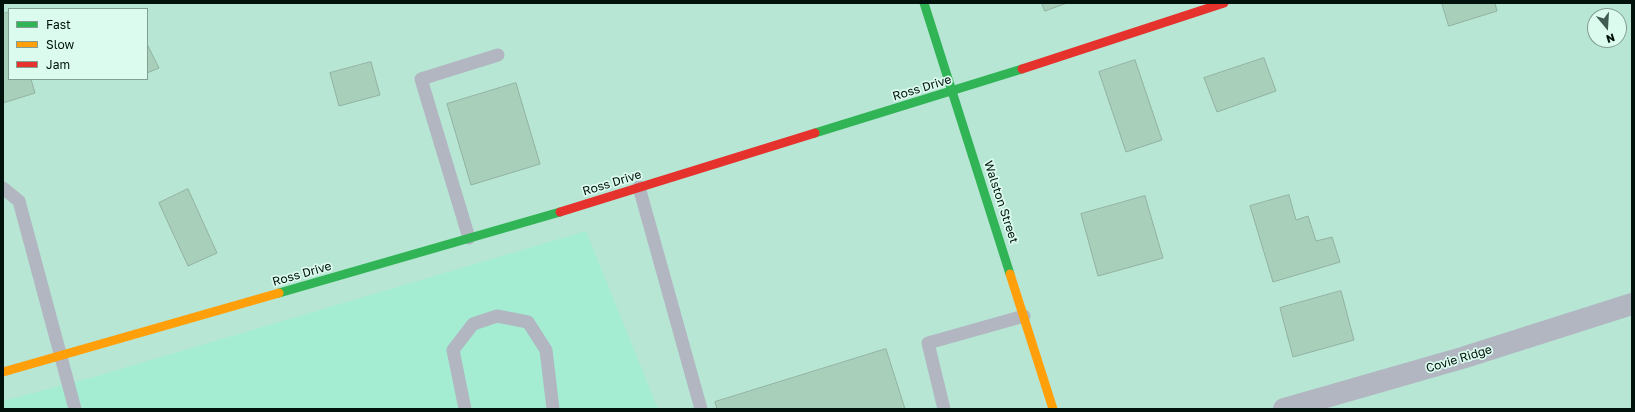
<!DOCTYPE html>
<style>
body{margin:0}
#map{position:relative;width:1635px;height:412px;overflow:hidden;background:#b8e6d5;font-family:"Golos Text",sans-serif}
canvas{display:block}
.frame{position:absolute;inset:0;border:4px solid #00120b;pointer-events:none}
.legend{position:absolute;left:8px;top:8px;width:140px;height:72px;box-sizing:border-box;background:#dbfbee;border:1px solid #839e93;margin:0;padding:5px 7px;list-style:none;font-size:12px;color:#00120b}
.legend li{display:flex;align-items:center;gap:8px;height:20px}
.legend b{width:20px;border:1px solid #839e93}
.north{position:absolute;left:1587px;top:8px;width:40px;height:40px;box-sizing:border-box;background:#dbfbee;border:1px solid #839e93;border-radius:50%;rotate:162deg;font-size:11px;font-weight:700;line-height:16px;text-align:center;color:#00120b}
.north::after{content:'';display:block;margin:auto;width:14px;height:18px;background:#405c52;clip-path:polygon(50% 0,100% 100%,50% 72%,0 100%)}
</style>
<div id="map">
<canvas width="1635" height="412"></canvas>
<div class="frame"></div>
<ul class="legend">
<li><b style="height:5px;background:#30b455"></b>Fast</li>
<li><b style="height:5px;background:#ff9f0a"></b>Slow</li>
<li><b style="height:5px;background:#e5322d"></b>Jam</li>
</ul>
<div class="north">N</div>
</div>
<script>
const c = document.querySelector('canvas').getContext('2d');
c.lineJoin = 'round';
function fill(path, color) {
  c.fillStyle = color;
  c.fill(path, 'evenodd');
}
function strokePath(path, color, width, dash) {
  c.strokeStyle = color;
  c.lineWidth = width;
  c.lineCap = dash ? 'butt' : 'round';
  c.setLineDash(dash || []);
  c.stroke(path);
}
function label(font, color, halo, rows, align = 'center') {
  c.font = font + ' "Golos Text",sans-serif';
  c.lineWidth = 3.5;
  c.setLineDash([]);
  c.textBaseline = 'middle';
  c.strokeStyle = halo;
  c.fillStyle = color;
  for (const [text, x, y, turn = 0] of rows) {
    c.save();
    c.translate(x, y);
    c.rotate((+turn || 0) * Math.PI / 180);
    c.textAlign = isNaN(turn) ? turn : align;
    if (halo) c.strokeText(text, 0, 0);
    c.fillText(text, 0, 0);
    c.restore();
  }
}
fill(new Path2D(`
 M586 231 658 409H3V401L97 376Z`), '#a4edd3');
const building = new Path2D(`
 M1042 3H1067L1045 11Z
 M1442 3H1495L1497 11 1449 26Z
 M9 12V79H31L35 93 3 103V14Z
 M147 44 159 68 147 73Z
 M1264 58 1276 91 1217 112 1204 78Z
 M1135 60 1162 140 1126 152 1099 72Z
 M371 62 380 95 339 106 330 73Z
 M516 83 540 164 471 185 447 104Z
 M188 189 217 253 188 266 159 203Z
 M1289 195 1296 220 1308 216 1316 241 1332 237 1340 262 1273 282 1250 206Z
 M1145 196 1163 258 1098 276 1081 214Z
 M1341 291 1354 340 1293 357 1280 308Z
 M886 349 905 409H717L715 402Z`);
fill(building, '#a8cfb9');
strokePath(building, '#92b1a1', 1);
strokePath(new Path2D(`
 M639 187 701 409
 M3 188 19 201 75 409
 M469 238 421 79 498 55
 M465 409 453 350 473 324 497 316 528 322 546 350 553 409
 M944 409 928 343 1024 316`), '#b1b6c1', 13);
strokePath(new Path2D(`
 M1284 409 1462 358 1632 304`), '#b1b6c1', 22);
strokePath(new Path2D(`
 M924 3 1010 274
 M815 133 1022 69
 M279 293 560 212`), '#30b455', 9);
strokePath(new Path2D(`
 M1010 274 1053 409
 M3 372 279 293`), '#ff9f0a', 9);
strokePath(new Path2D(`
 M1022 69 1224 3
 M560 212 815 133`), '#e5322d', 9);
label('12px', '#00120b', '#dbfbee', [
 ["Ross Drive",922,88,-17],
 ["Ross Drive",612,183,-17],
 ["Walston Street",1001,202,72],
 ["Ross Drive",302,274,-16],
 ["Covie Ridge",1459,359,-17]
]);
</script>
